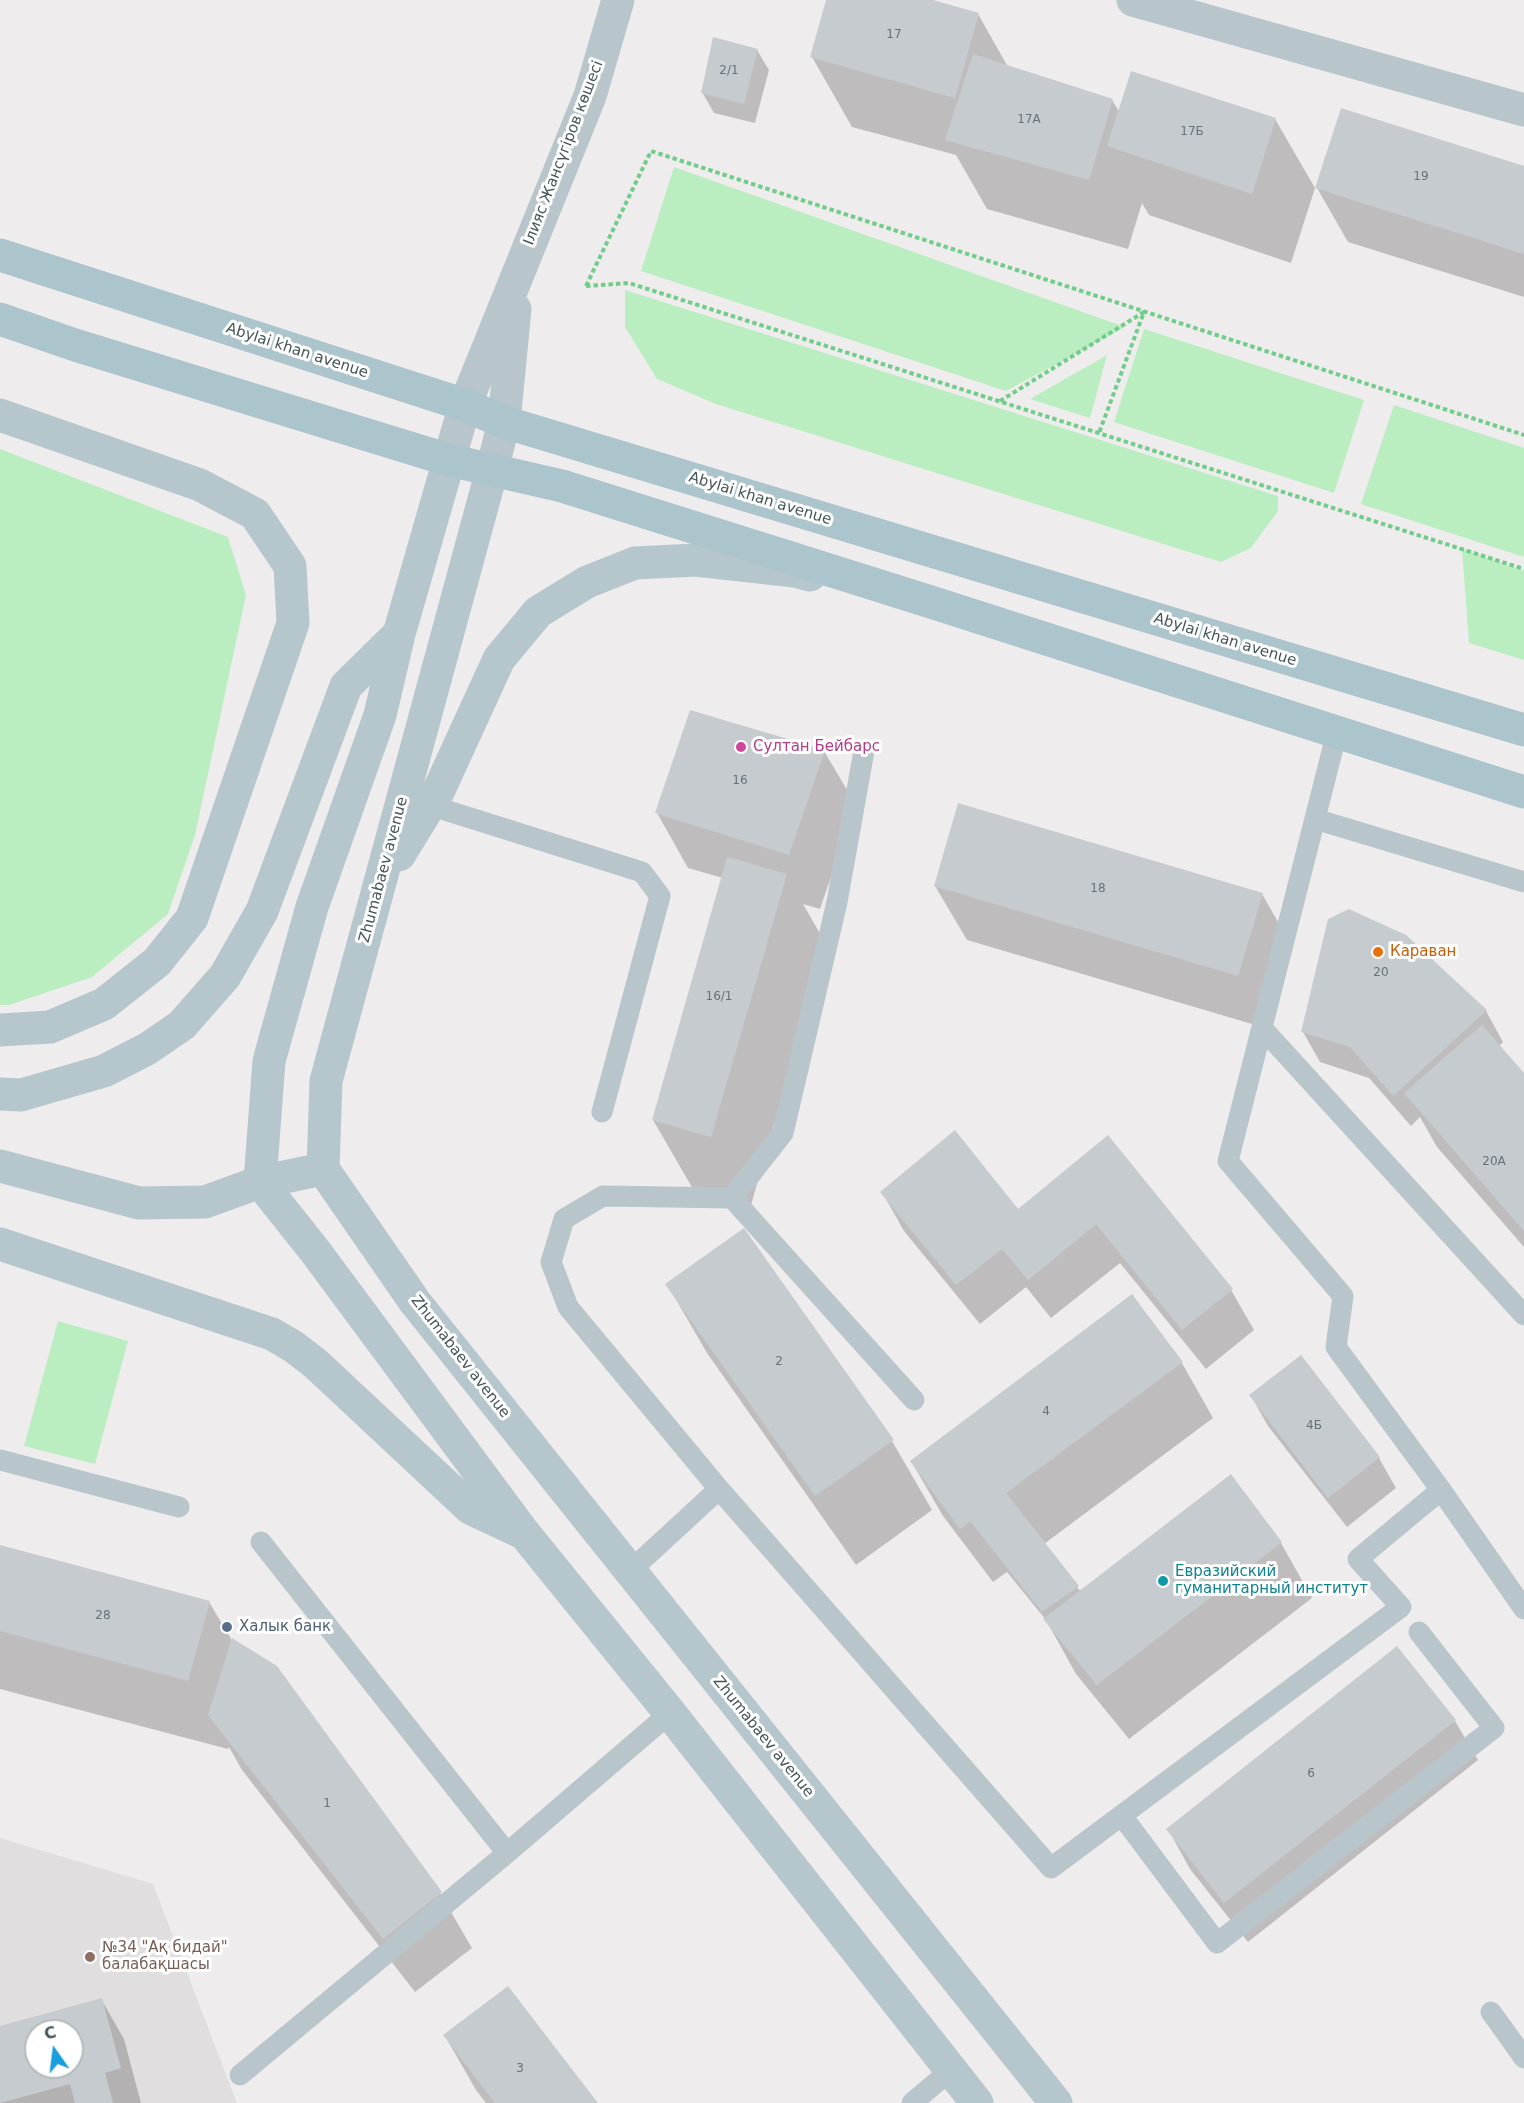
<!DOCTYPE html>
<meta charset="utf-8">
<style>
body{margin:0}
#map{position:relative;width:1524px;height:2103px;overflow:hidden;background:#efeced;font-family:"DejaVu Sans",sans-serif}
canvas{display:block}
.north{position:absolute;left:24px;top:2019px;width:60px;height:60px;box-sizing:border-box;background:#fff;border:2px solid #b5bbbd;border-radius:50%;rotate:346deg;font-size:16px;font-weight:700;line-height:24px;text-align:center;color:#45555a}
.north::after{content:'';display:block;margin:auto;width:21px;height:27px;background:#199fdd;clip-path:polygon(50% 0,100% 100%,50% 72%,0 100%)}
</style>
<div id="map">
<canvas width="1524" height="2103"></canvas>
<div class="north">С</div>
</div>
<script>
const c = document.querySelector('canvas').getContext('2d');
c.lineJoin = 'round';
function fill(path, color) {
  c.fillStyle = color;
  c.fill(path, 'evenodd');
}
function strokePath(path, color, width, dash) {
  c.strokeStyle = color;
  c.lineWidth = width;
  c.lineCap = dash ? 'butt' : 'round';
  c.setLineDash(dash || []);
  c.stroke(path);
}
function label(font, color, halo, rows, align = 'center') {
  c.font = font + ' "DejaVu Sans",sans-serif';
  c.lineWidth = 6;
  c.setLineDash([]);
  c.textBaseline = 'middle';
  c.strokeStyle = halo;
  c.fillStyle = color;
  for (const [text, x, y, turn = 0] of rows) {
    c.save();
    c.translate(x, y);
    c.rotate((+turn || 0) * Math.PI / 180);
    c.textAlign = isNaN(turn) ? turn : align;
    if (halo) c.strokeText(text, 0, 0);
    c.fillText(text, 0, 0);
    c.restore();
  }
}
fill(new Path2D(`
 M0 1838 153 1884 237 2103H0ZM36 2031H72V2067H36Z`), '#e0dedf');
fill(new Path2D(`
 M674 167 1125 327 1006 391 641 271Z
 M625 290 1278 496V511L1251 548 1221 562 716 404 657 379 625 327Z
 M1144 329 1364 400 1334 493 1114 422Z
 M1107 355 1090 418 1030 399Z
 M1394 405 1524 448V557L1361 504Z
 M0 449 228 537 246 595 195 835 168 914 92 977 9 1005H0Z
 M1462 549 1524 571V660L1469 643Z
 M58 1321 128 1341 95 1464 24 1446Z`), '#baeec1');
fill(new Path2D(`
 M828 0H927L978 14 1008 67 1112 100 1120 113 1275 119 1315 188 1291 263 1149 215 1142 203 1128 249 987 209 956 155 852 127 812 57Z
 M757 50 769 70 755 123 714 113 702 92Z
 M1524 167V297L1348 242 1317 188Z
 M824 751 856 805 820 909 803 904 826 944 751 1205 693 1189 653 1120 723 878 688 868 657 813Z
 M935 886 1262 894 1293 948 1269 1029 967 940Z
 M1405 937 1486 1011 1503 1042 1499 1046 1524 1076V1247L1437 1147 1420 1117 1411 1126 1369 1078 1320 1062 1303 1032Z
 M1107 1137 1231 1290 1254 1330 1206 1369 1120 1263 1051 1318 1026 1287 980 1324 904 1231 882 1192 1018 1211Z
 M667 1284 892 1441 932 1510 856 1565 707 1353Z
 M1132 1297 1182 1363 1213 1418 1044 1544 1081 1592 1231 1477 1281 1543 1312 1598 1129 1739 1076 1674 1046 1620 1007 1572 993 1582 943 1516 911 1461Z
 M1301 1357 1379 1458 1396 1488 1347 1527 1268 1426 1251 1396Z
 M0 1546 209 1602 233 1642 440 1893 472 1948 415 1992 242 1770 229 1747 228 1749 0 1689Z
 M1455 1721 1478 1760 1248 1942 1190 1869 1168 1829Z
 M101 1999 124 2039 141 2103H0V2027ZM36 2031H72V2067H36Z
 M445 2036 596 2103H486L476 2090Z`), '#0003');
fill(new Path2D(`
 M826 0H933L979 13 955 98 810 57Z
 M713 37 758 49 744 104 701 93Z
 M973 54 1113 99 1089 180 945 140Z
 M1131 71 1276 118 1252 194 1107 146Z
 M1341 108 1524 166V254L1315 188Z
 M690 710 825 750 789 855 655 813Z
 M958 803 1263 893 1238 976 934 886Z
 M727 857 787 874 711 1137 652 1120Z
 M1349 909 1406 935 1487 1010 1393 1096 1350 1047 1301 1032 1328 919Z
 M1482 1025 1524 1073V1231L1404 1093Z
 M955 1130 1018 1209 1108 1135 1233 1289 1182 1330 1096 1224 1028 1280 1002 1249 956 1285 880 1192Z
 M744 1228 894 1440 815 1496 665 1284Z
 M1132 1294 1183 1362 1006 1493 1079 1586 1042 1612 970 1521 960 1529 910 1461Z
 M1301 1355 1380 1457 1328 1498 1249 1395Z
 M1231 1474 1282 1542 1097 1685 1043 1619Z
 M0 1545 210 1601 188 1681 0 1631Z
 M232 1638 277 1666 442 1892 383 1939 208 1715Z
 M1397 1646 1456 1720 1224 1903 1166 1829Z
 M508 1986 598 2103H495L443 2035Z
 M102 1998 121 2068 105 2073 113 2103H75L70 2084 0 2103V2026ZM36 2031H72V2067H36Z`), '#c6cbd0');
strokePath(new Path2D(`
 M586 286 651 151 1524 435
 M586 286 629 283 1524 569
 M1000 401 1144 312 1099 433`), '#72cc8a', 4, [4.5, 3]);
strokePath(new Path2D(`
 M1337 732 1228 1161 1343 1296 1336 1347 1441 1490 1524 1609
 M429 805 642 872 660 896 602 1112
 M1315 819 1524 882
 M1262 1028 1524 1315
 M732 1198 783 1133 837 902 864 751
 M914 1400 732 1198 603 1196 564 1219 551 1262 568 1307 719 1489 1051 1868 1401 1607 1358 1559 1441 1490
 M0 1460 179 1507
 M261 1542 507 1853
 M630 1571 719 1489
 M1122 1816 1217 1943 1494 1728 1419 1632
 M1491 2012 1524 2058
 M240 2075 507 1853 670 1713
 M912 2103 951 2070`), '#b8c5ca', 21);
strokePath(new Path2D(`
 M1133 0 1524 110`), '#b8c5ca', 33);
strokePath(new Path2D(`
 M449 460 465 405 590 96 618 0
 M492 470 504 422 515 309`), '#b8c5ca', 33);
strokePath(new Path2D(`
 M0 415 200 485 255 514 290 566 293 623 192 918 157 962 104 1004 50 1027 0 1030
 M492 470 326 1081 323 1169 415 1302 1056 2103
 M399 855 439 790 499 659 538 612 587 582 635 563 696 560 795 571 810 575
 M0 1094 21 1095 104 1071 147 1049 182 1025 225 976 262 911 346 686 399 634
 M0 1166 139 1203 205 1202 260 1182 323 1169
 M260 1182 315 1251 524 1533 670 1713 977 2103
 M260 1182 269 1061 312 907 380 715 399 634 449 460
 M0 1244 272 1334 294 1347 316 1364 470 1508 521 1532`), '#b5c6cc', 33);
strokePath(new Path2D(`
 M0 255 465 405 504 422 1524 730
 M0 319 75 345 449 460 562 486 934 603 1524 792`), '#acc4cc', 33);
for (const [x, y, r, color] of [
 [741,747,6,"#d1479c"],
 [1378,952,6,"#e8710a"],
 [1163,1581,6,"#0f9aa8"],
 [227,1627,6,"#5c6f8a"],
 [90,1957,6,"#8d6e63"]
]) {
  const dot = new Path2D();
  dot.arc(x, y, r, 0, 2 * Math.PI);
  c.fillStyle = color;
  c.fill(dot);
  strokePath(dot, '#fff', 2);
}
label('12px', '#657278', null, [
 ["17",894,35],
 ["2/1",729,71],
 ["17А",1029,120],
 ["17Б",1192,132],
 ["19",1421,177],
 ["16",740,781],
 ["18",1098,889],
 ["20",1381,973],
 ["16/1",719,997],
 ["20А",1494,1162],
 ["2",779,1362],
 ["4",1046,1412],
 ["4Б",1314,1426],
 ["28",103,1616],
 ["6",1311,1774],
 ["1",327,1804],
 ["3",520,2069]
]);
label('15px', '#45555a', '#fff', [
 ["Ілияс Жансүгіров көшесі",564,153,-69],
 ["Abylai khan avenue",297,351,18],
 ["Abylai khan avenue",760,499,17],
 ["Abylai khan avenue",1225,640,17],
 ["Zhumabaev avenue",384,870,-75],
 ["Zhumabaev avenue",460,1357,52],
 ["Zhumabaev avenue",763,1737,51]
]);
label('15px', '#b23c85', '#fff', [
 ["Султан Бейбарс",753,747]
], 'left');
label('15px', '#c56008', '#fff', [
 ["Караван",1390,952]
], 'left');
label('15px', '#0d838f', '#fff', [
 ["Евразийский",1175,1572],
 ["гуманитарный институт",1175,1589]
], 'left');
label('15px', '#4e5e75', '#fff', [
 ["Халык банк",239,1627]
], 'left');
label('15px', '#785e54', '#fff', [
 ["№34 \"Ақ бидай\"",102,1948],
 ["балабақшасы",102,1965]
], 'left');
</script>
